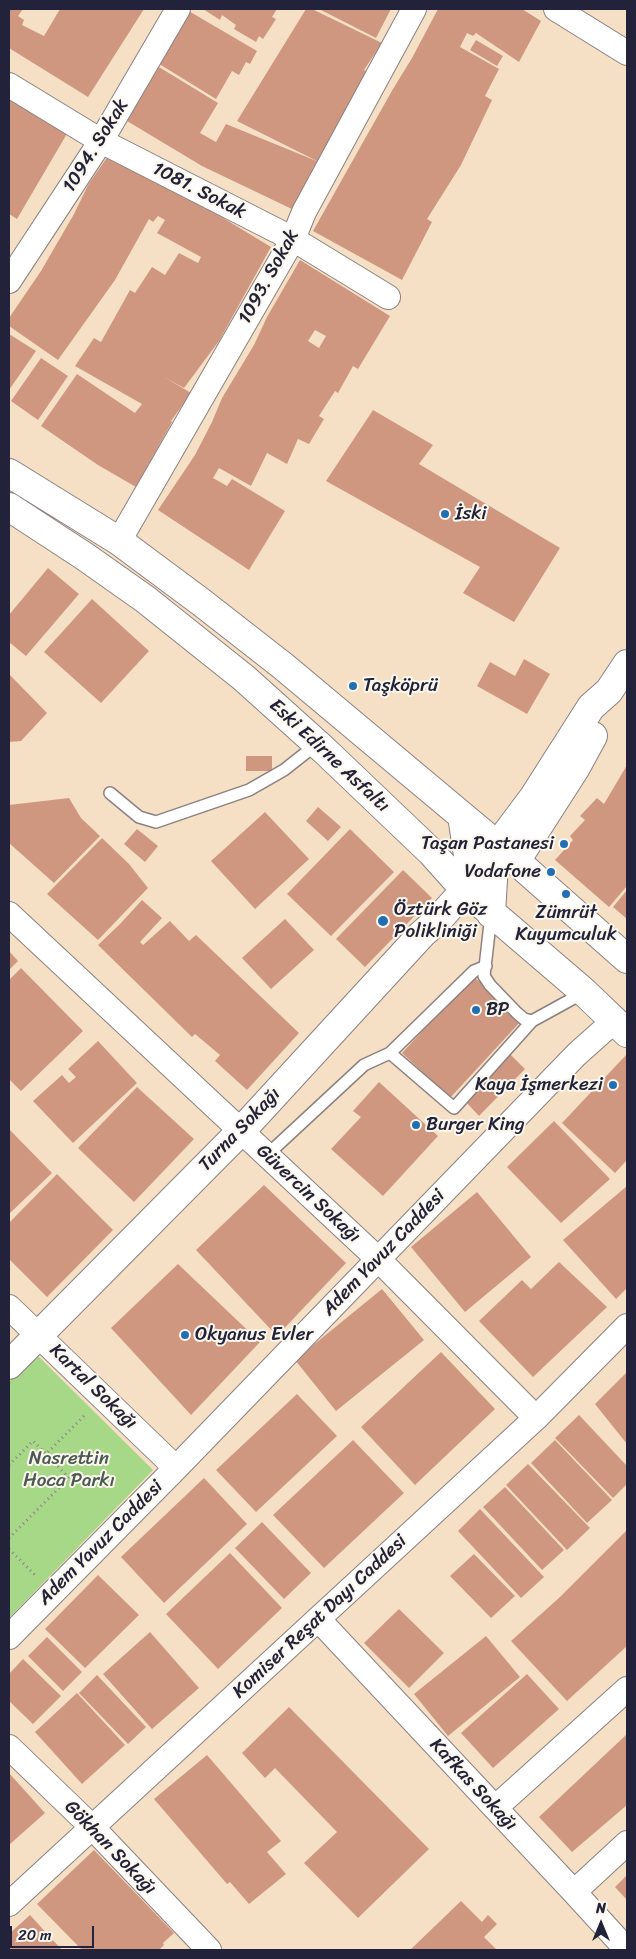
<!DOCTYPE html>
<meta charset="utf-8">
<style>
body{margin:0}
#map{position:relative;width:636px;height:1959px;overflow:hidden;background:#f5e0c5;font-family:Sriracha,sans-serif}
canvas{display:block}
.frame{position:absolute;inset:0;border:10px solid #22223b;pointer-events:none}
.north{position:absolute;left:576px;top:1899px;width:50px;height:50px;-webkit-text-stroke:4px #fbf7ec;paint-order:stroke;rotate:0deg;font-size:14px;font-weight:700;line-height:20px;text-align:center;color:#22223b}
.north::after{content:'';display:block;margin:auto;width:18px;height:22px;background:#22223b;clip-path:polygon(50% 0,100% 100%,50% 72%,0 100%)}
.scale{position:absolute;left:10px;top:1926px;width:84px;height:22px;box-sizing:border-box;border:2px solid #22223b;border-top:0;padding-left:6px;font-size:15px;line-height:18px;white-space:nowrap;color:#22223b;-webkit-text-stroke:4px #fbf7ec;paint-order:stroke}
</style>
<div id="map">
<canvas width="636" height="1959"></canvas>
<div class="frame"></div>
<div class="north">N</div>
<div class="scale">20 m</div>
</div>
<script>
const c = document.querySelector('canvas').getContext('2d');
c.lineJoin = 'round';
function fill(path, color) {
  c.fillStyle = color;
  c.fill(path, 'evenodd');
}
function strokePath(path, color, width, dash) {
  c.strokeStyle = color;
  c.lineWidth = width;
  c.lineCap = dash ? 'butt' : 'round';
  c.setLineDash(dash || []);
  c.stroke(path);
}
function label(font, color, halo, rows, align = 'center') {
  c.font = font + ' Sriracha,sans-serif';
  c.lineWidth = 4;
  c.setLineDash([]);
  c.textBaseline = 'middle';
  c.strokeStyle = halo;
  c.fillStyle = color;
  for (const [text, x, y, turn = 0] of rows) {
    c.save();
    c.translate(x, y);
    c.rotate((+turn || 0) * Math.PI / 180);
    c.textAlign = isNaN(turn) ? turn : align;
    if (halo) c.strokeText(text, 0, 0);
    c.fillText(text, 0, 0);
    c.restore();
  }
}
fill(new Path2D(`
 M36 1354 153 1470 9 1618V1382Z`), '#a6d887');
fill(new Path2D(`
 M9 9H23L18 16 24 20 22 25 44 36 60 9H144L88 97 9 48Z
 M203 9H277L272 17 276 19 263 39 259 36 256 42 234 29 236 25 222 15 220 20Z
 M306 9H312L382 43 364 70 371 73 296 211 202 166 122 118 154 64 218 103 200 133 216 142 226 124 319 162 237 121Z
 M319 9H391L376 38Z
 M438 9H522L541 21 519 62 476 33 473 36 467 33 460 47 499 69 485 96 492 100 461 165 427 219 432 222 402 280 313 231 393 89 412 58Z
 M187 10 257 51 250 64 246 62 239 75 232 71 216 99 156 62Z
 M476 40 503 56 497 66 470 50Z
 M9 97 68 132 17 219 9 214Z
 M108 156 182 193 271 247 219 341 184 388 164 377 191 393 171 421 172 422 136 487 98 465 41 426 77 374 135 413 142 404 75 366 94 338 101 342 130 290 135 293 152 267 165 275 179 253 198 263 201 257 157 233 165 220 158 216 153 222 149 219 115 280 58 360 9 326V318L41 271 74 214 88 185Z
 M300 260 390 316 358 369 353 366 338 393 335 391 319 416 324 419 309 444 298 439 287 464 267 453 251 486 219 468 213 478 227 486 232 479 285 511 249 570 158 510 195 455 212 422 222 398 254 345 267 317ZM315 330 326 336 319 348 308 341Z
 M9 334 36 351 9 390Z
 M41 358 68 376 38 420 11 401Z
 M373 410 433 445 419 464 560 548 514 622 463 593 480 567 326 481Z
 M48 568 79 594 26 656 9 642V615Z
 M92 599 149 651 101 703 44 652Z
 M524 659 550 674 527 714 477 686 490 662 515 676Z
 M9 674 47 713 21 741 9 742Z
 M246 756H272V771H246Z
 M627 765V886L609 907 555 860 573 840 570 836 585 820 580 816 597 798 604 804Z
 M69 798 81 818 100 836 54 883 9 843V805Z
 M318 807 341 827 328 841 306 821Z
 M265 812 309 859 255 909 211 861Z
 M137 829 158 846 145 862 124 844Z
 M350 829 394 872 331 936 287 894Z
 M102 838 129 864 148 888 98 940 47 894Z
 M403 870 432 898 365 967 336 939Z
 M627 890V919L613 907Z
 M142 900 162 918 140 942 143 945 170 921 189 941 196 935 299 1033 247 1090 215 1061 220 1055 195 1034 192 1037 98 945 120 924Z
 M285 919 314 950 271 989 242 958Z
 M9 951 18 961 9 970Z
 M21 968 83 1031 21 1091 9 1079V980Z
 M473 976 522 1020 450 1098 402 1053Z
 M98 1041 137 1083 73 1143 33 1101 62 1075 69 1083 76 1077 68 1069Z
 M510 1054 525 1069 479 1116 465 1101Z
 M627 1054V1160L615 1173 562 1123Z
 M379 1082 438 1136 383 1196 331 1149 361 1117 353 1111Z
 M137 1087 194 1139 134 1202 78 1148Z
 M554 1121 610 1179 561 1223 507 1167Z
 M9 1129 52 1173 9 1214Z
 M57 1174 113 1230 47 1297 9 1259V1223Z
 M264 1185 346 1263 277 1336 196 1250Z
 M627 1186V1288L616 1299 563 1240Z
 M477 1192 531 1257 465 1312 411 1247Z
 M559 1262 607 1307 533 1377 479 1321 522 1280 531 1289Z
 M178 1264 260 1342 191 1415 111 1328Z
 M382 1289 424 1340 336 1411 295 1360Z
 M441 1352 495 1409 415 1485 361 1427Z
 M627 1372V1444L595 1404Z
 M297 1394 337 1436 256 1512 216 1470Z
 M579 1415 627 1466V1484L613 1498 555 1438Z
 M353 1440 404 1493 324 1568 273 1515Z
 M555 1440 612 1500 587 1523 531 1463Z
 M528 1464 590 1528 567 1550 506 1485Z
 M204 1478 247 1524 164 1603 121 1557Z
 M505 1487 564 1550 542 1570 483 1507Z
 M480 1509 544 1577 521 1598 458 1531Z
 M262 1522 311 1573 284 1599 235 1548Z
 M627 1530V1646L567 1701 511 1641 560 1597Z
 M230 1553 282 1608 218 1669 166 1614Z
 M474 1554 515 1596 491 1618 450 1576Z
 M98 1575 139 1615 85 1668 45 1629Z
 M399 1609 444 1653 409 1688 364 1643Z
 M150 1632 199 1688 152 1729 103 1674Z
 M486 1636 520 1677 448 1736 414 1694Z
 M47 1637 82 1672 63 1691 28 1656Z
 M23 1659 61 1696 33 1724 9 1701V1674Z
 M527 1674 559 1709 493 1768 461 1733Z
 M97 1675 146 1727 128 1744 79 1693Z
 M77 1693 125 1745 82 1784 35 1732Z
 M289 1707 429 1849 358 1918 304 1863 337 1832 275 1768 265 1778 242 1753Z
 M627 1734V1805L572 1852 539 1817Z
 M207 1755 281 1841 267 1852 286 1874 249 1904 230 1882 227 1884 154 1799Z
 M9 1773 45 1813 9 1845Z
 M94 1850 174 1933 163 1943 164 1945 159 1950H82L37 1904Z
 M627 1875V1900L615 1887Z
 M461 1901 482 1922 488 1915 497 1924 484 1937 497 1950H410Z
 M30 1915 62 1950H9V1934Z`), '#d09780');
const service = new Path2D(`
 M110 793 139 817 156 822 249 790 284 770 317 744
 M491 915 484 976 490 985 517 1013 524 1019 532 1021 583 993
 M390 1053 454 1108 532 1021
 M267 1155 364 1065 390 1053 474 971 486 966`);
const minor = new Path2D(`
 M556 9 627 53
 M9 85 101 141 293 239 388 297
 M9 281 101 141 178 9
 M119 541 293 239 304 212 414 9
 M9 914 378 1259 536 1418
 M9 1307 176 1468
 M318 1619 574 1892 627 1950
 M9 1637 176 1468 577 1054 614 1021
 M9 1747 92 1827 209 1950
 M495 1808 627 1689
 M574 1892 627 1843
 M9 1904 536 1418 627 1326`);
const tertiary = new Path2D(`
 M497 846 533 798 591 707 609 691 627 664
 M516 861 575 769 593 736`);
const secondary = new Path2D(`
 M9 1365 241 1131 422 934 437 921 465 890`);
const primary = new Path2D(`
 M9 473 119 541 201 602 283 666 516 861 627 959
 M9 507 84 556 145 599 244 678 324 750 431 852 465 890 584 992 627 1033
 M462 816 468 855 465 890
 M491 914 494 863 497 846`);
strokePath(service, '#8c8180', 14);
strokePath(minor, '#8c8180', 26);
strokePath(tertiary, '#8c8180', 30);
strokePath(secondary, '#8c8180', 30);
strokePath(primary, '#8c8180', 30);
strokePath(new Path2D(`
 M9 1465 33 1441 46 1454 85 1415
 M9 1538 69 1478 46 1454
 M9 1549 35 1575`), '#8c8180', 3, [1, 4]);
strokePath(service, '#fff', 11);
strokePath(minor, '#fff', 24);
strokePath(tertiary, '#fff', 28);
strokePath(secondary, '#fff', 28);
strokePath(primary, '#fff', 28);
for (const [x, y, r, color] of [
 [445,514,5,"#1f6fb2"],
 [353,686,5,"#1f6fb2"],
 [564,844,5,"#1f6fb2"],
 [551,872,5,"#1f6fb2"],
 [566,894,5,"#1f6fb2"],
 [383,921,6,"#1f6fb2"],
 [476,1010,5,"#1f6fb2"],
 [613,1085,5,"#1f6fb2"],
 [416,1125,5,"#1f6fb2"],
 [185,1335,5,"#1f6fb2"]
]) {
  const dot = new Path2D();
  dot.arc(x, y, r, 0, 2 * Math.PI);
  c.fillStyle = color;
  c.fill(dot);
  strokePath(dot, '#fbf7ec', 2);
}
label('19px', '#22223b', '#fbf7ec', [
 ["1094. Sokak",96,146,-58],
 ["1081. Sokak",199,191,27],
 ["1093. Sokak",269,277,-61],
 ["Eski Edirne Asfaltı",329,756,43],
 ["Turna Sokağı",240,1130,-46],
 ["Güvercin Sokağı",308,1194,43],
 ["Adem Yavuz Caddesi",384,1253,-46],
 ["Kartal Sokağı",93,1387,44],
 ["Adem Yavuz Caddesi",101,1543,-45],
 ["Komiser Reşat Dayı Caddesi",320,1617,-43],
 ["Kafkas Sokağı",473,1785,47],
 ["Gökhan Sokağı",110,1848,46]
]);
label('19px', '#22223b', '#fbf7ec', [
 ["İski",455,514],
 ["Taşköprü",363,686],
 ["Taşan Pastanesi",554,844,"right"],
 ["Vodafone",541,872,"right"],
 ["Öztürk Göz",394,910],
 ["Polikliniği",394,932],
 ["Zümrüt",566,913,"center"],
 ["Kuyumculuk",566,935,"center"],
 ["BP",486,1010],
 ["Kaya İşmerkezi",603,1085,"right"],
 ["Burger King",426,1125],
 ["Okyanus Evler",195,1335]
], 'left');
label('19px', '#4a5952', '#fbf7ec', [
 ["Nasrettin",69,1459],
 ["Hoca Parkı",69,1481]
]);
</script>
